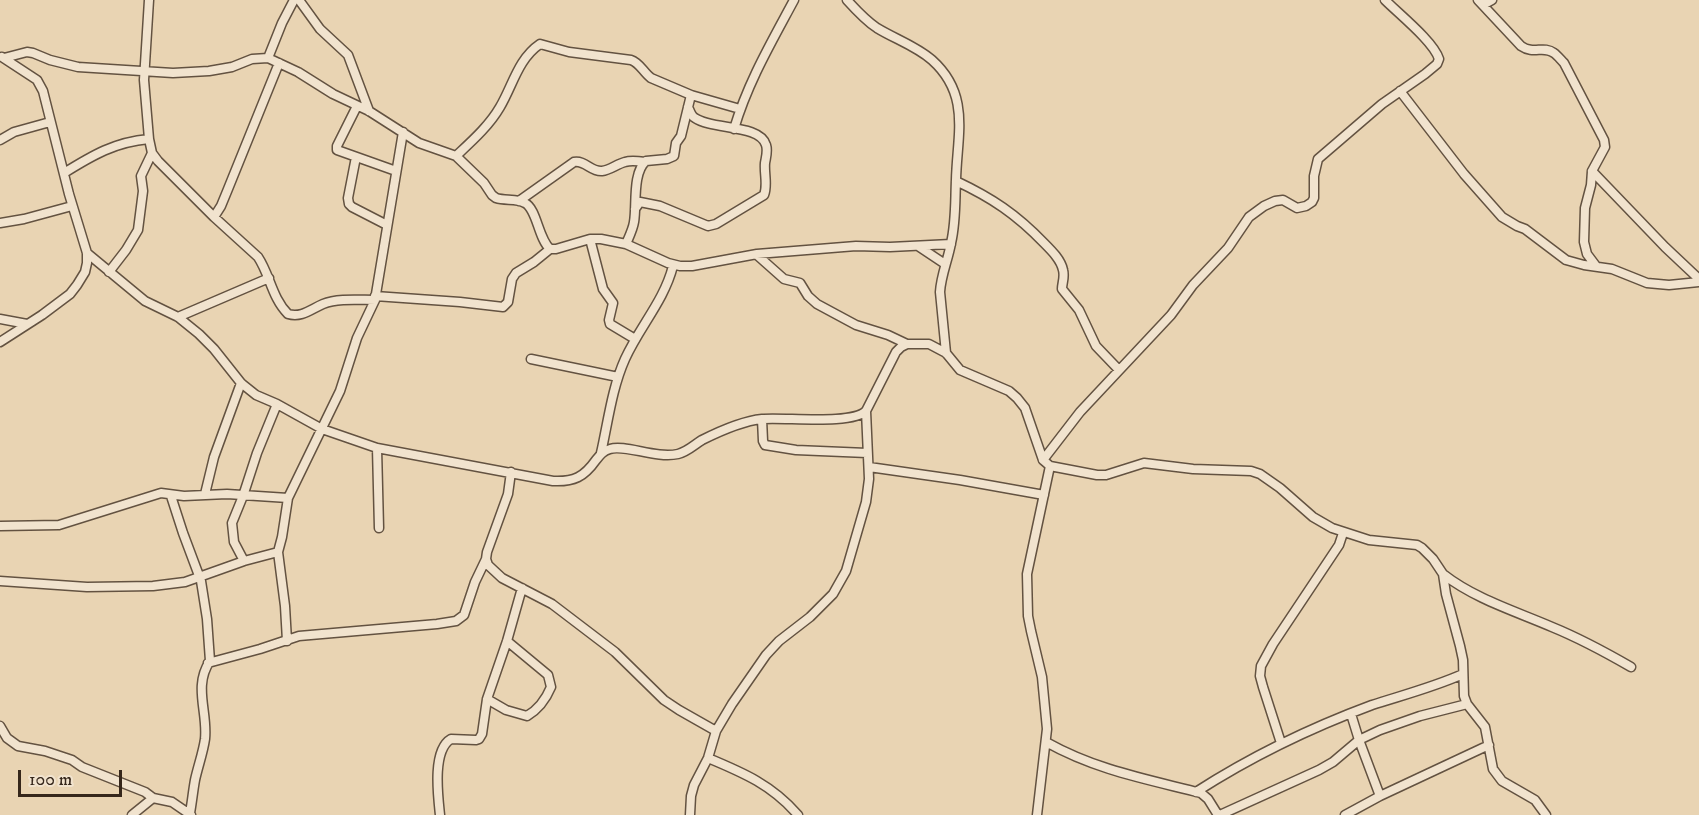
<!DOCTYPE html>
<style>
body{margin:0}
#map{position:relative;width:1699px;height:815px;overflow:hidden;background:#e9d4b3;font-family:"IM FELL DW Pica",serif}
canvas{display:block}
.scale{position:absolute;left:18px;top:770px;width:104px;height:27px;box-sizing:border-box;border:3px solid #36271b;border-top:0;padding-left:8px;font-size:18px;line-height:21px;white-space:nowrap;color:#36271b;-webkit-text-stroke:4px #f1e3ce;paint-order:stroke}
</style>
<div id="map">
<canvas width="1699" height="815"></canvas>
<div class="scale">100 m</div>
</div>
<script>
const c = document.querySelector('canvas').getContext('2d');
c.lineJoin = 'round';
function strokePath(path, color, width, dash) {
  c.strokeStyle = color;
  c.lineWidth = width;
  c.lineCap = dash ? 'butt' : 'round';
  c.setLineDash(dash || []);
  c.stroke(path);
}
const minor = new Path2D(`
 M149 0 144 80 149 139 152 153 158 161 214 217 258 257C270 275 272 298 288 314 302 318 311 309 323 304 338 298 358 300 375 300
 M299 0 320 29 348 55 369 111
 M847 0C856 10 865 20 877 28 895 39 916 46 932 60 971 95 957 135 956 180 955 201 956 222 951 243 948 260 941 275 940 292L946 353
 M1478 0 1521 46C1534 55 1543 45 1554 53 1557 55 1561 60 1564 63L1604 140 1605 147 1592 171 1591 185 1585 208 1584 242 1587 254 1596 266
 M1483 5 1492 0
 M4 58 27 52 33 53 50 60 78 67 173 73 209 71 232 67 252 59 268 58 298 72 333 94 369 111 419 143 456 156 484 183 492 195 496 198C505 201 517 198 525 203 537 209 538 238 550 249H556L590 239H601L626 244 668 263 680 266H692L757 254 856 246 890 247 951 244
 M268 58 282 23 294 0
 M1400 91 1464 174 1502 217 1517 226 1525 229 1566 260 1584 265 1612 269 1647 283 1669 285 1699 282
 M357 106 337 146V150L396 171
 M734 129C748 82 771 43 794 0
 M0 140 14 132 50 122
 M456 156C472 141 489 126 500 107 513 85 518 59 540 44L569 52 631 60C640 63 643 72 651 78L691 95 740 109
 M356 157 348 198 349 204 352 207 387 225
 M1592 171 1665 247 1699 279
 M64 173C93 155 115 142 149 139
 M956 181C992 198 1016 214 1044 243 1052 251 1061 260 1063 270 1065 277 1062 283 1062 289L1079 310 1096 346 1119 370
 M519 201 574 162C585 160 591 172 602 171 610 170 617 164 625 162 631 160 638 161 645 162
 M635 209 640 202 660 206 708 226 716 224 764 195C768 185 764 174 765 163 766 157 768 151 766 145 760 124 712 130 695 118 691 116 690 111 688 107
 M214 217 221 206 228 189 279 63
 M0 223 24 219 72 206
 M590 239 603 289 613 303 609 320 610 324 635 339
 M626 244C629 237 633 229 634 222 637 205 632 173 646 161L667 159 674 156 676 143 681 136 691 95
 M918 246 945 264
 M87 253 145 301 178 317 199 334 214 349 241 383 256 395 277 404 322 429 377 448 553 481C574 482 584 477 596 460 600 455 603 451 610 449 625 444 656 459 678 454 687 452 694 445 702 440 720 431 742 421 762 419 785 417 852 425 866 411L896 352 901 347 907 344H929L946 353 960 370 1009 391 1017 398 1025 408 1043 460 1050 466 1097 475H1106L1144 463 1193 469 1251 471 1260 474 1280 488 1313 517 1332 528 1369 540 1417 545 1422 548 1433 559 1443 574 1446 594 1460 646 1463 660 1464 696 1467 704 1485 727 1493 769 1502 781 1535 800 1546 815
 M757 255 784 279 800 283 808 296 817 304 856 325 888 335 907 344
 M109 272 126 250 138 230 143 191 141 176 152 153
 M375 296 460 302 503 307 508 302 512 279 516 273 534 262 550 249
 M178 317 269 278
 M0 319 27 324
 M0 342 42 315 70 294 77 285 85 272 87 263V253L69 194 43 91 37 80 2 57
 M531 359 618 377
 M762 419 763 441 765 445 796 450 867 453
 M377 448 379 528
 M601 453C608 422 612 388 625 359 640 326 664 301 673 266
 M1043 460 1080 412 1171 315 1193 285 1228 248 1249 217 1264 206 1275 201 1283 200 1297 208 1306 206 1312 202 1314 198V176L1318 159 1382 104 1425 74 1437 64 1439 59C1434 42 1399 14 1385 0
 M869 467 960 480 1044 495
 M511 472 508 494 487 552 486 559 488 565 502 578 552 604 615 652 664 700 679 710 716 731
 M205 494 214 457 241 383
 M171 496 183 533 201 581 207 619 210 661C193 686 208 712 205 739 203 753 198 766 195 780 193 791 192 802 190 813
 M0 526 59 525 161 493 184 496 227 494 288 498
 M278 552 285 606 287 641
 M244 561 234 542 232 523 243 496 257 453 277 404
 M1443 574C1475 599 1515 611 1552 627 1579 638 1605 652 1631 667
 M0 581 87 587 153 586 185 582 244 561 278 552 282 537 288 498 340 391 357 338 375 300 403 132
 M208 663 260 649 299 636 437 624 456 621 464 615 475 582 486 559
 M487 699 506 710 527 716C539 709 546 699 551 687L548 675 507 641
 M1351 714 1359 740 1380 796
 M0 726 7 738 18 746 45 751 72 760 82 767 145 792 153 798 172 802 191 815
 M1046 742C1096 770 1146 779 1201 793L1208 799 1218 815
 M1281 743 1263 687 1260 676 1261 666 1273 644 1339 545 1343 533
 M708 758C744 773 772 785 798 815
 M1196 792C1252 756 1310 728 1372 705 1403 695 1434 687 1463 674
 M132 815 153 798
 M440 815C438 796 432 750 451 739L476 740 479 739 482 734 487 699 507 641 522 588
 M690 815 691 796 694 785 708 758 716 731 732 704 766 655 779 641 810 617 833 594 846 571 866 502 869 479 866 411
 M1037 815 1047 729 1042 677 1031 631 1028 616 1027 574 1050 466
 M1220 815 1319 770 1333 762 1359 740 1380 730 1420 716 1467 704
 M1345 815 1380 796 1489 745`);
strokePath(minor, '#635241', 11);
strokePath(minor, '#f1e3ce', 8);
</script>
